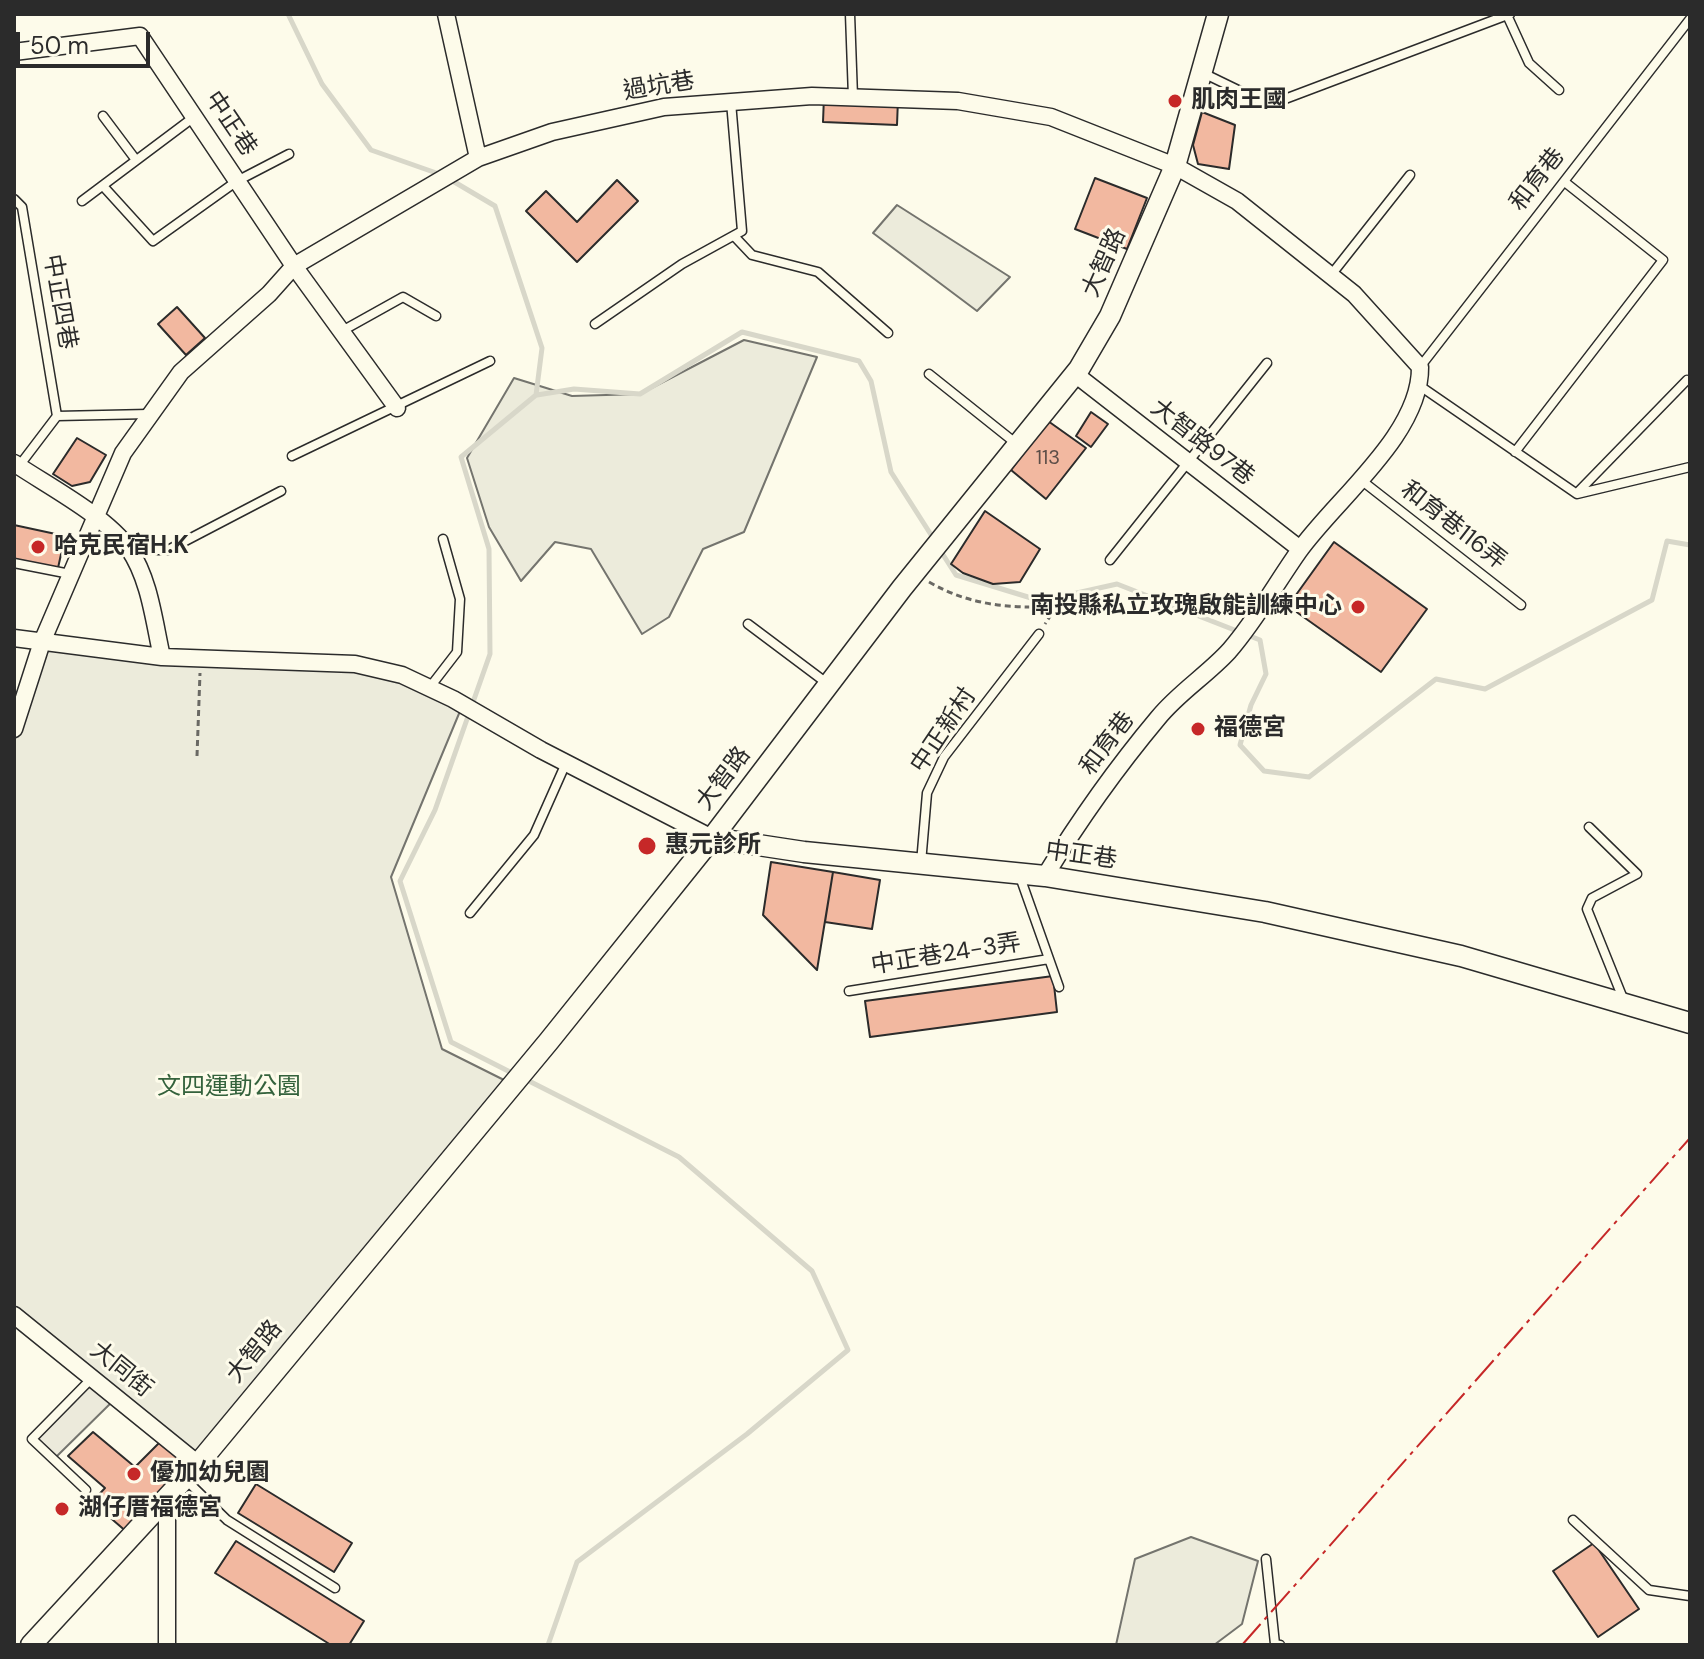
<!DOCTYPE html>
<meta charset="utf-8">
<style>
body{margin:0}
#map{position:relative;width:1704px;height:1659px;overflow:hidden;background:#fdfbea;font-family:"DM Sans",sans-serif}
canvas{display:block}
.frame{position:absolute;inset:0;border:16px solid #2b2b2b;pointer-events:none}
.scale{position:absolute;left:16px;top:32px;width:134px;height:36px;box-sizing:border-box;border:4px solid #2b2b2b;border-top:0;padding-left:10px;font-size:24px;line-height:28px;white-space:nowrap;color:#2b2b2b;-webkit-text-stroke:6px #fdfbea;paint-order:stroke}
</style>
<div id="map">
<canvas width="1704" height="1659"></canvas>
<div class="frame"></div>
<div class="scale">50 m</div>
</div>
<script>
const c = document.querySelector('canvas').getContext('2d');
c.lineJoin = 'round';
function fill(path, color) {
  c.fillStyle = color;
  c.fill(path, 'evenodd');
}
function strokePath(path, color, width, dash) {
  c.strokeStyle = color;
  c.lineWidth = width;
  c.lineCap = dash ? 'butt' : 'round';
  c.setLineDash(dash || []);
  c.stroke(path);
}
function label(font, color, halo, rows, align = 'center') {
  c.font = font + ' "DM Sans","Noto Sans TC",sans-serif';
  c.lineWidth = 6;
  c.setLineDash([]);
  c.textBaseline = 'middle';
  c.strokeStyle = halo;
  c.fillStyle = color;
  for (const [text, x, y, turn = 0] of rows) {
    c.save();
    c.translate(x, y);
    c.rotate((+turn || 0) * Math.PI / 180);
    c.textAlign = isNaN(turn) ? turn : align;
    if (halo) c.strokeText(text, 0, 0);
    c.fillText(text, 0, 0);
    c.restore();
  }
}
const green = new Path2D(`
 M897 205 1010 277 977 311 873 233Z
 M744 340 817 357 744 532 703 549 669 617 642 634 591 549 555 542 521 581 489 527 467 458 514 378 572 396 640 394Z
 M45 647 355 664 463 704 391 877 442 1049 512 1084 198 1464 14 1310V742Z
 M1191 1537 1258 1561 1242 1624 1214 1645H1116L1135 1559Z`);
fill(green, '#ecebdb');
strokePath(green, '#74746e', 2);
const parking = new Path2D(`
 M92 1378 117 1397 54 1459 32 1439Z`);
fill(parking, '#eceadb');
strokePath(parking, '#74746e', 2);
strokePath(new Path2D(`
 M288 14 322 84 371 150 442 175
 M451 180 495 206 542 348 536 395 461 457 489 549 490 654 435 810 400 881 451 1042 516 1075
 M537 395 574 389 640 394 742 332 859 361 871 381 891 472 935 541
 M940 550 956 575 1041 601 1117 584 1260 640 1266 674 1251 705 1240 745 1264 771 1309 777 1436 679 1485 689 1652 600 1667 541 1690 545
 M525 1079 679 1157 812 1271 848 1350 747 1434 577 1562 548 1645`), '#d8d7c9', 5);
const building = new Path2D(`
 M824 96 898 99 897 125 823 122Z
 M1202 112 1235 125 1229 169 1198 164 1193 145Z
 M1095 178 1147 198 1127 249 1075 229Z
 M617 180 638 201 577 262 526 211 546 191 577 222Z
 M177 307 205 338 186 355 158 324Z
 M1091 412 1108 424 1091 447 1076 436Z
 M1048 421 1086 448 1046 499 1011 470Z
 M77 438 106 455 90 482 72 486 53 474Z
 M985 511 1040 549 1020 582 993 584 963 573 951 564Z
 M14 525 65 536 58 568 14 559Z
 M1334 542 1427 609 1381 672 1288 606Z
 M771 862 833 872 817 970 763 915Z
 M833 872 880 880 872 929 825 922Z
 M1053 976 1057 1012 870 1037 865 1001Z
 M93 1432 135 1467 165 1437 192 1460 128 1533 92 1502 105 1488 68 1456Z
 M256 1484 352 1543 334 1572 238 1513Z
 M236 1541 364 1621 349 1645H331L215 1573Z
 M1594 1543 1639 1609 1598 1637 1553 1571Z`);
fill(building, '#f2b8a0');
strokePath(building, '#2b2b2b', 2);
const service = new Path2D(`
 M850 14 853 97
 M1507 15 1529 63 1559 90
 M1203 73 1269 105 1510 14
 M103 116 136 160
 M103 186 153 241 237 181 289 154
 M14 199 22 207 57 416 19 466
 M82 201 194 117
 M734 236 752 255 818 272 888 333
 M1331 275 1410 175
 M595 324 682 264 742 231 731 102
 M342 331 403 297 436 316
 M1420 367 1690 19
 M929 374 1018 445
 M1420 386 1577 494 1690 467
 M57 416 149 414
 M1515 452 1663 260 1566 183
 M292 456 490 361
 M1361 480 1521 605
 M1577 493 1687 380
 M130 550H168L281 491
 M1110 560 1267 363
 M14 563 70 574
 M748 624 828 684
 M430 687 457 652 460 599 443 539
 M1589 827 1637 874 1592 898 1587 909 1624 1001
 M921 863 927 793 944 757 1039 634
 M1019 874 1059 987
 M470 913 534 835 566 763
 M849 991 1049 959
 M185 1479 227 1520 335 1588
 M86 1490 32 1439 92 1378
 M1573 1520 1649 1590 1690 1596
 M1266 1559 1275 1644 1280 1645`);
const minor = new Path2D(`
 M446 14 478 158
 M14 52 140 36 294 266 397 408
 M1075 374 1300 549
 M14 463C48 486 106 516 129 549 150 580 154 622 162 657
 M14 638 162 657 355 664 402 675 453 699 541 750 712 838
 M14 729 42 642 123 453 181 372 269 294 294 266 478 158 552 132 664 107 812 96 958 101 1051 117 1175 166 1237 201 1354 294 1420 367C1421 434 1336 499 1299 551 1275 585 1256 620 1229 651 1207 675 1178 693 1158 718 1117 767 1078 822 1045 876
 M14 1315 198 1464
 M167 1500V1645`);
const tertiary = new Path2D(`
 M712 838 804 852 1045 876 1265 912 1461 956 1690 1023
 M31 1645 198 1464 549 1041 712 838 902 588 1079 369 1110 316 1175 166 1218 14`);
strokePath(service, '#2b2b2b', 11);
strokePath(minor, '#2b2b2b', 19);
strokePath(tertiary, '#2b2b2b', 23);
strokePath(new Path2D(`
 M929 582C971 606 1009 608 1056 607L1045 624
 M197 756 200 673`), '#6a6964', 3, [6, 4]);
strokePath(service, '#fdfbea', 8);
strokePath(minor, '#fdfbea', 16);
strokePath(tertiary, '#fdfbea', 20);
strokePath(new Path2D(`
 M1242 1645 1690 1138`), '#c62828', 2, [28, 6, 4, 6]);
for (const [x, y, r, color] of [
 [1175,101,8,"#c62828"],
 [38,547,8,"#c62828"],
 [1358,607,8,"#c62828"],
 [1198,729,8,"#c62828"],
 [647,846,10,"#c62828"],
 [134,1474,8,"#c62828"],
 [62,1509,8,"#c62828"]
]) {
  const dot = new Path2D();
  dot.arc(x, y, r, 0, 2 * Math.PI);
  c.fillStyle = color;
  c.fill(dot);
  strokePath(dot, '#fdfbea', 3);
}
label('20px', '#5d4e48', null, [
 ["113",1048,459]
]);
label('24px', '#2b2b2b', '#fdfbea', [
 ["過坑巷",659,87,-9],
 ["中正巷",230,124,56],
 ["和育巷",1538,180,-52],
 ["大智路",1105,263,-66],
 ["中正四巷",59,302,80],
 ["大智路97巷",1202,443,38],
 ["和育巷116弄",1453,526,38],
 ["中正新村",944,731,-56],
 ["和育巷",1108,744,-53],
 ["大智路",724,779,-53],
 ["中正巷",1081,856,8],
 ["中正巷24-3弄",946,955,-9],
 ["大智路",255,1352,-51],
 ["大同街",121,1370,39]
]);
label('bold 24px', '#2b2b2b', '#fdfbea', [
 ["肌肉王國",1191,101],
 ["哈克民宿H.K",54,547],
 ["南投縣私立玫瑰啟能訓練中心",1342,607,"right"],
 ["福德宮",1214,729],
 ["惠元診所",665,846],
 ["優加幼兒園",150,1474],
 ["湖仔厝福德宮",78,1509]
], 'left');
label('24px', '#34623c', '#fdfbea', [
 ["文四運動公園",229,1088]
]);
</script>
